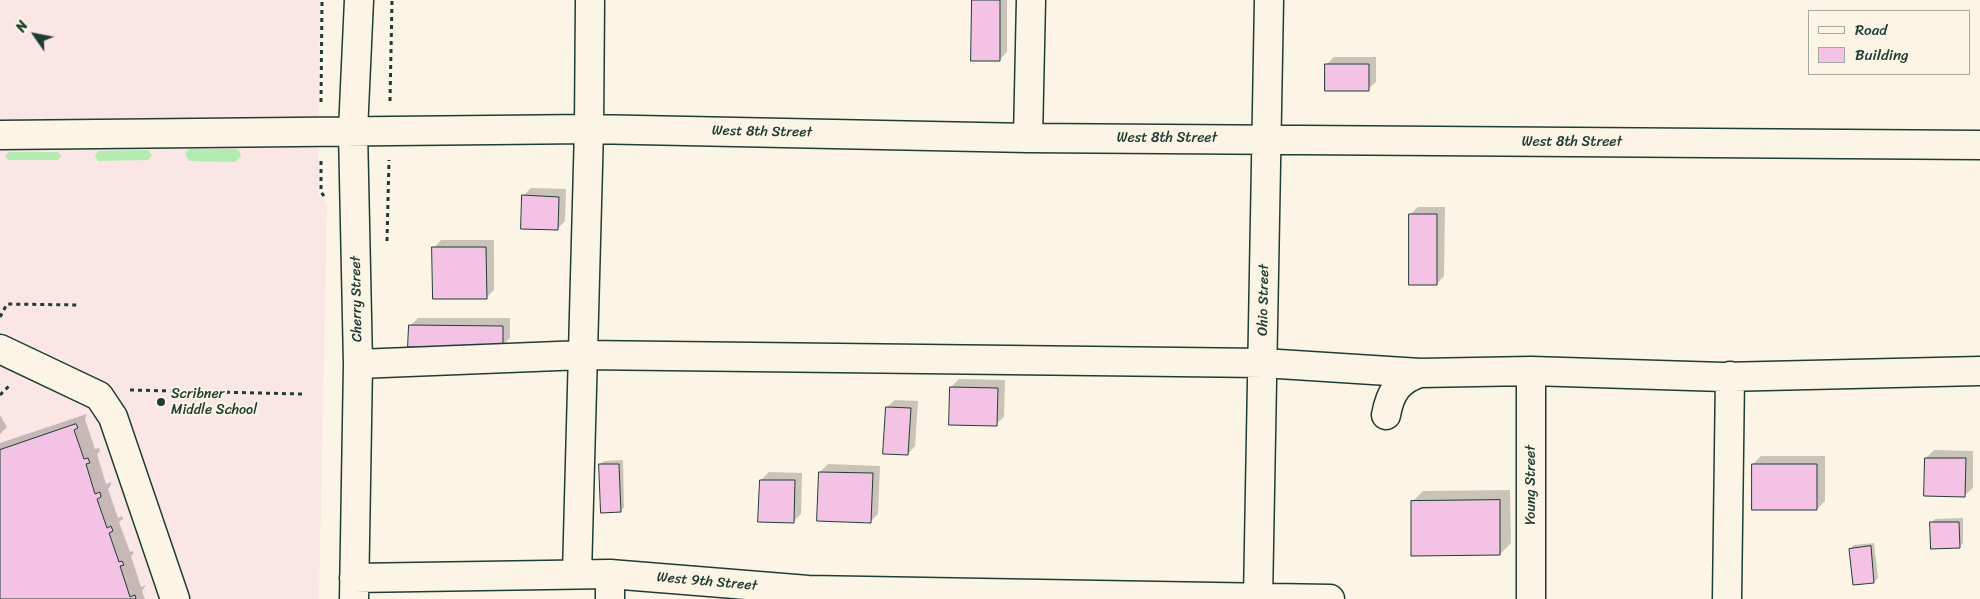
<!DOCTYPE html>
<style>
body{margin:0}
#map{position:relative;width:1980px;height:599px;overflow:hidden;background:#fcf5e5;font-family:Sriracha,sans-serif}
canvas{display:block}
.legend{position:absolute;left:1808px;top:10px;width:162px;height:65px;box-sizing:border-box;background:#fcf5e5;border:1px solid #a4ab9e;margin:0;padding:6px 9px;list-style:none;font-size:15px;color:#1f3d34}
.legend li{display:flex;align-items:center;gap:10px;height:25px}
.legend b{width:25px;border:1px solid #a4ab9e}
.north{position:absolute;left:10px;top:10px;width:50px;height:50px;-webkit-text-stroke:4px #fcf5e5;paint-order:stroke;rotate:303deg;font-size:14px;font-weight:700;line-height:20px;text-align:center;color:#1f3d34}
.north::after{content:'';display:block;margin:auto;width:18px;height:22px;background:#1f3d34;clip-path:polygon(50% 0,100% 100%,50% 72%,0 100%)}
</style>
<div id="map">
<canvas width="1980" height="599"></canvas>
<ul class="legend">
<li><b style="height:6px;background:#fcf5e5"></b>Road</li>
<li><b style="height:14px;background:#f3c2e4"></b>Building</li>
</ul>
<div class="north">N</div>
</div>
<script>
const c = document.querySelector('canvas').getContext('2d');
c.lineJoin = 'round';
function fill(path, color) {
  c.fillStyle = color;
  c.fill(path, 'evenodd');
}
function strokePath(path, color, width, dash) {
  c.strokeStyle = color;
  c.lineWidth = width;
  c.lineCap = dash ? 'butt' : 'round';
  c.setLineDash(dash || []);
  c.stroke(path);
}
function label(font, color, halo, rows, align = 'center') {
  c.font = font + ' Sriracha,sans-serif';
  c.lineWidth = 4.5;
  c.setLineDash([]);
  c.textBaseline = 'middle';
  c.strokeStyle = halo;
  c.fillStyle = color;
  for (const [text, x, y, turn = 0] of rows) {
    c.save();
    c.translate(x, y);
    c.rotate((+turn || 0) * Math.PI / 180);
    c.textAlign = isNaN(turn) ? turn : align;
    if (halo) c.strokeText(text, 0, 0);
    c.fillText(text, 0, 0);
    c.restore();
  }
}
fill(new Path2D(`
 M0 0H320L318 194 327 205 319 599H0Z`), '#f9e6e5');
fill(new Path2D(`
 M189 149H237L240 152 241 156 235 162 189 161 185 154Z
 M148 150 152 155 148 160 98 161 95 156 98 151Z
 M9 152H58L61 156 58 160H8L5 156Z`), '#b3ecb0');
fill(new Path2D(`
 M973 0H1007V52L1000 59Z
 M1334 57H1376V82L1368 89 1326 65Z
 M531 188 566 189 565 221 557 229 523 196Z
 M1418 207H1445L1444 276 1437 284 1410 215Z
 M441 240H494V290L486 298 434 248Z
 M418 318H510V338L502 346 410 326Z
 M959 379 1005 380 1004 417 996 424 951 387Z
 M895 400 918 401 915 446 908 454 887 407Z
 M87 414 85 419 95 449 99 448 100 451 97 454 106 484 111 482V485L108 489 118 518 122 516 123 519 119 522 130 552 133 551 134 553 131 556 141 587 146 585 142 591 145 599H0V443Z
 M0 415 7 427 0 434Z
 M1934 450 1973 451V488L1965 495 1926 458Z
 M1761 456H1825V501L1817 509 1753 464Z
 M623 460 624 507 621 511 600 464 604 461Z
 M828 464 880 466 878 514 870 522 820 472Z
 M769 472 802 473 801 514 793 522 761 480Z
 M1510 490 1511 543 1500 554 1412 502 1423 491Z
 M1963 518V543L1959 547 1931 523 1935 519Z
 M1874 543 1878 578 1874 582 1850 549 1854 545Z`), '#0003');
const building = new Path2D(`
 M972 0H1000V61H971Z
 M1325 64H1369V91H1325Z
 M522 195 559 197 558 230 521 229Z
 M1409 214H1437V285H1409Z
 M432 247H486L487 299H433Z
 M409 325 503 326V347H408Z
 M950 387 998 388 997 426 949 425Z
 M886 407 911 408 908 455 883 454Z
 M76 424 78 428 74 430 84 459 88 458 90 463 86 464 95 494 100 492 101 497 97 499 107 528 111 526 113 531 109 533 119 562 122 561 124 565 120 566 130 597 135 595 136 599H0V450Z
 M1925 458H1966L1965 497 1924 496Z
 M599 464H619L621 512 601 513Z
 M1752 464H1817V510H1752Z
 M819 472 873 473 871 523 817 521Z
 M760 480H795L794 523 758 522Z
 M1500 500V555L1411 556V501Z
 M1930 522H1959L1960 548 1931 549Z
 M1871 546 1874 583 1853 585 1849 549Z`);
fill(building, '#f3c2e4');
strokePath(building, '#1f3d34', 1);
const minor = new Path2D(`
 M0 135 589 129 1028 138 1980 145
 M1028 138 1031 0
 M0 349 99 396 113 417 175 599
 M358 364 583 355 1263 363 1420 373 1531 371 1723 377 1980 371
 M1531 371V599
 M1386 415C1390 393 1398 380 1420 373
 M577 574 589 129 590 0
 M354 578 610 574 808 590 1330 599
 M354 599 358 364 353 131 359 0
 M610 599V574
 M1258 599 1269 0
 M1727 599 1730 376`);
strokePath(minor, '#1f3d34', 31);
strokePath(new Path2D(`
 M390 101 392 0
 M321 102 322 0
 M321 161V192L324 196
 M387 241 389 160
 M0 317 7 304 77 305
 M130 390 302 394
 M0 395 10 385`), '#1f3d34', 3, [4, 4]);
strokePath(minor, '#fcf5e5', 28);
for (const [x, y, r, color] of [
 [161,402,5,"#1f3d34"]
]) {
  const dot = new Path2D();
  dot.arc(x, y, r, 0, 2 * Math.PI);
  c.fillStyle = color;
  c.fill(dot);
  strokePath(dot, '#fcf5e5', 2);
}
label('14px', '#1f3d34', '#fcf5e5', [
 ["West 8th Street",762,132,1],
 ["West 8th Street",1167,138],
 ["West 8th Street",1572,142],
 ["Cherry Street",357,299,-91],
 ["Ohio Street",1264,300,-89],
 ["Young Street",1531,485,-90],
 ["West 9th Street",707,582,5]
]);
label('14px', '#1f3d34', '#fcf5e5', [
 ["Scribner",171,394],
 ["Middle School",171,410]
], 'left');
</script>
